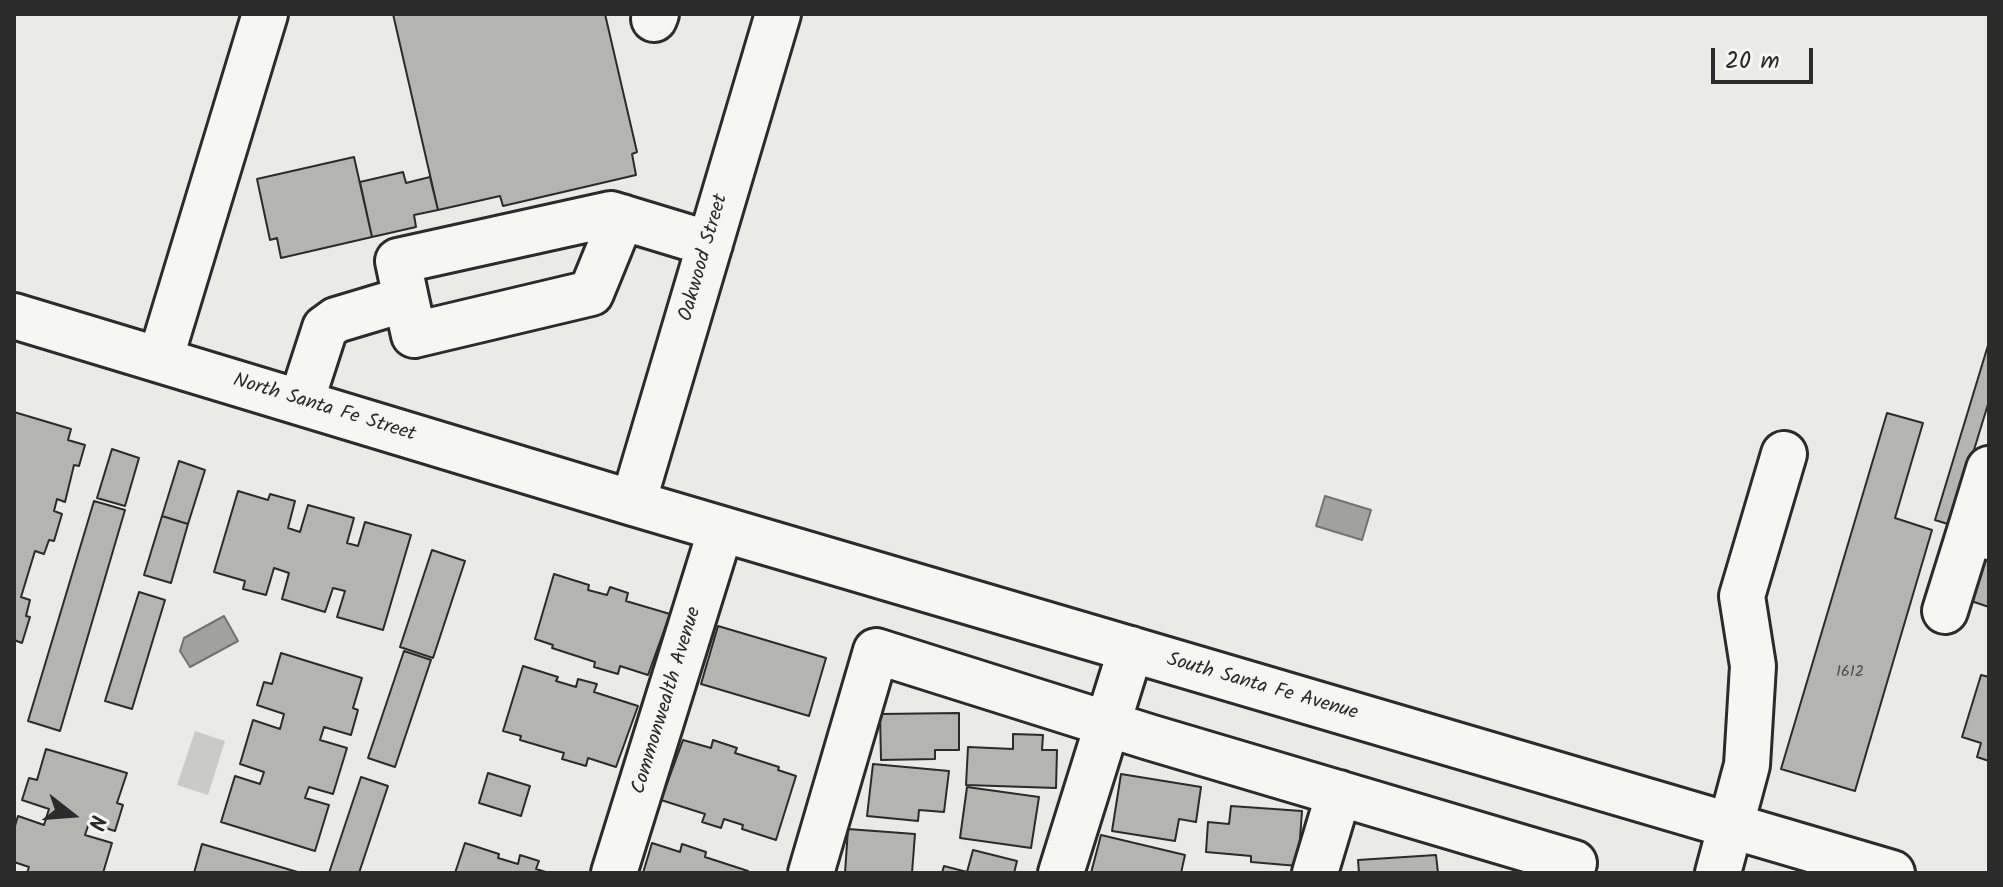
<!DOCTYPE html>
<style>
body{margin:0}
#map{position:relative;width:2003px;height:887px;overflow:hidden;background:#eaeae6;font-family:Kalam,sans-serif}
canvas{display:block}
.frame{position:absolute;inset:0;border:16px solid #2b2b2b;pointer-events:none}
.north{position:absolute;left:32px;top:775px;width:80px;height:80px;-webkit-text-stroke:6px #f6f6f2;paint-order:stroke;rotate:107deg;font-size:22px;font-weight:700;line-height:32px;text-align:center;color:#2b2b2b}
.north::after{content:'';display:block;margin:auto;width:28px;height:36px;background:#2b2b2b;clip-path:polygon(50% 0,100% 100%,50% 72%,0 100%)}
.scale{position:absolute;left:1711px;top:48px;width:102px;height:36px;box-sizing:border-box;border:4px solid #2b2b2b;border-top:0;padding-left:10px;font-size:24px;line-height:28px;white-space:nowrap;color:#2b2b2b;-webkit-text-stroke:6px #f6f6f2;paint-order:stroke}
</style>
<div id="map">
<canvas width="2003" height="887"></canvas>
<div class="frame"></div>
<div class="north">N</div>
<div class="scale">20 m</div>
</div>
<script>
const c = document.querySelector('canvas').getContext('2d');
c.lineJoin = 'round';
function fill(path, color) {
  c.fillStyle = color;
  c.fill(path, 'evenodd');
}
function strokePath(path, color, width, dash) {
  c.strokeStyle = color;
  c.lineWidth = width;
  c.lineCap = dash ? 'butt' : 'round';
  c.setLineDash(dash || []);
  c.stroke(path);
}
function label(font, color, halo, rows, align = 'center') {
  c.font = font + ' Kalam,sans-serif';
  c.lineWidth = 8;
  c.setLineDash([]);
  c.textBaseline = 'middle';
  c.strokeStyle = halo;
  c.fillStyle = color;
  for (const [text, x, y, turn = 0] of rows) {
    c.save();
    c.translate(x, y);
    c.rotate((+turn || 0) * Math.PI / 180);
    c.textAlign = isNaN(turn) ? turn : align;
    if (halo) c.strokeText(text, 0, 0);
    c.fillText(text, 0, 0);
    c.restore();
  }
}
fill(new Path2D(`
 M195 731 225 741 208 795 177 785Z`), '#cacac7');
const water = new Path2D(`
 M1325 496 1371 510 1362 540 1316 526Z
 M224 616 238 641 190 667 180 651 184 638Z`);
fill(water, '#a1a19e');
strokePath(water, '#727270', 2);
const building = new Path2D(`
 M393 14H605L637 152 632 154 636 175 503 206 500 196 438 210Z
 M354 157 372 237 281 258 277 238 270 240 257 179Z
 M403 172 406 183 430 177 438 210 414 215 416 227 372 237 360 182Z
 M1989 342V401L1951 525 1935 520Z
 M14 412 71 429 68 440 85 445 79 466 74 465 65 502 57 499 54 511 62 514 54 541 49 540 44 554 35 551 21 597 30 600 26 616 30 617 22 643 14 640Z
 M1887 413 1923 423 1895 518 1932 530 1855 791 1781 769Z
 M112 449 139 458 125 506 97 498Z
 M179 461 205 470 188 524 162 516Z
 M238 491 268 500 270 494 295 501 288 528 300 532 308 505 354 518 347 543 358 546 365 522 411 535 383 630 337 617 345 591 333 588 325 612 282 599 289 573 274 568 266 595 243 589 245 581 214 572Z
 M94 501 125 510 60 731 28 721Z
 M162 516 188 524 171 583 144 575Z
 M432 550 465 561 433 658 400 647Z
 M1985 555 1989 556V607L1971 601Z
 M554 574 589 585 588 590 607 595 610 587 628 593 626 601 670 614 648 675 620 666 618 674 594 667 595 662 552 648 553 645 535 639Z
 M139 592 165 600 132 709 105 701Z
 M718 626 826 658 809 716 701 684Z
 M404 651 431 660 395 767 368 758Z
 M281 653 362 678 353 708 358 710 351 735 324 727 320 740 347 748 333 794 309 787 305 798 329 805 315 851 221 822 235 776 260 784 264 772 240 764 253 720 280 729 284 714 257 705 264 682 272 684Z
 M523 666 558 677 556 681 576 687 578 679 597 684 594 692 638 706 616 767 588 758 586 766 562 759 564 753 520 740 521 736 503 731Z
 M1981 675 1989 677V761L1977 757 1981 743 1962 737Z
 M959 713V750H935V759L881 760 880 714Z
 M1013 734 1043 735 1042 750H1057L1056 788 966 785 968 747 1013 749Z
 M683 740 711 748 713 740 737 748 735 753 779 767 778 770 796 776 776 840 742 829 743 825 724 819 721 828 702 822 705 814 661 800Z
 M46 749 127 773 117 803 123 805 115 831 89 823 85 835 112 843 103 873H27L29 867 14 862V829L18 816 44 825 49 809 22 800 29 778 37 780Z
 M873 764 949 771 944 812 919 810 918 821 867 816Z
 M488 773 530 786 521 816 479 803Z
 M1121 774 1201 787 1196 822 1179 819 1175 841 1112 831Z
 M361 777 388 786 359 873H329Z
 M967 787 1039 797 1031 848 960 838Z
 M1231 806 1302 811 1298 866 1251 862V856L1206 852 1208 822 1229 824Z
 M848 829 915 834 912 873H845Z
 M1101 835 1185 855 1181 873H1091Z
 M465 843 499 854 498 858 518 864 520 855 539 861 536 869 549 873H455Z
 M652 843 680 852 682 844 706 852 705 857 748 871V873H643Z
 M202 844 301 873H194Z
 M973 850 1017 861 1014 873H942L944 866 967 872Z
 M1436 855 1438 873H1359L1358 860Z`);
fill(building, '#b4b4b1');
strokePath(building, '#2b2b2b', 2);
const minor = new Path2D(`
 M654 19 656 14
 M406 299 414 335 591 293 622 217
 M14 316 633 503 1892 873
 M160 360 265 14
 M301 402 325 328 336 320 406 299 398 261 611 214 710 244
 M1989 469 1970 531 1989 537
 M633 503 778 14
 M1945 611 1970 531
 M614 873 721 529
 M811 873 876 651 1149 737 1574 863 1570 873
 M1061 873 1131 649
 M1315 873 1339 793
 M1718 873 1747 765 1753 666 1742 596 1784 454`);
strokePath(minor, '#2b2b2b', 50);
strokePath(minor, '#f6f6f2', 44);
label('16px', '#4d4d4c', null, [
 ["1612",1850,673]
]);
label('20px', '#2b2b2b', '#f6f6f2', [
 ["Oakwood Street",705,258,-74],
 ["North Santa Fe Street",324,409,17],
 ["South Santa Fe Avenue",1262,688,16],
 ["Commonwealth Avenue",668,701,-73]
]);
</script>
